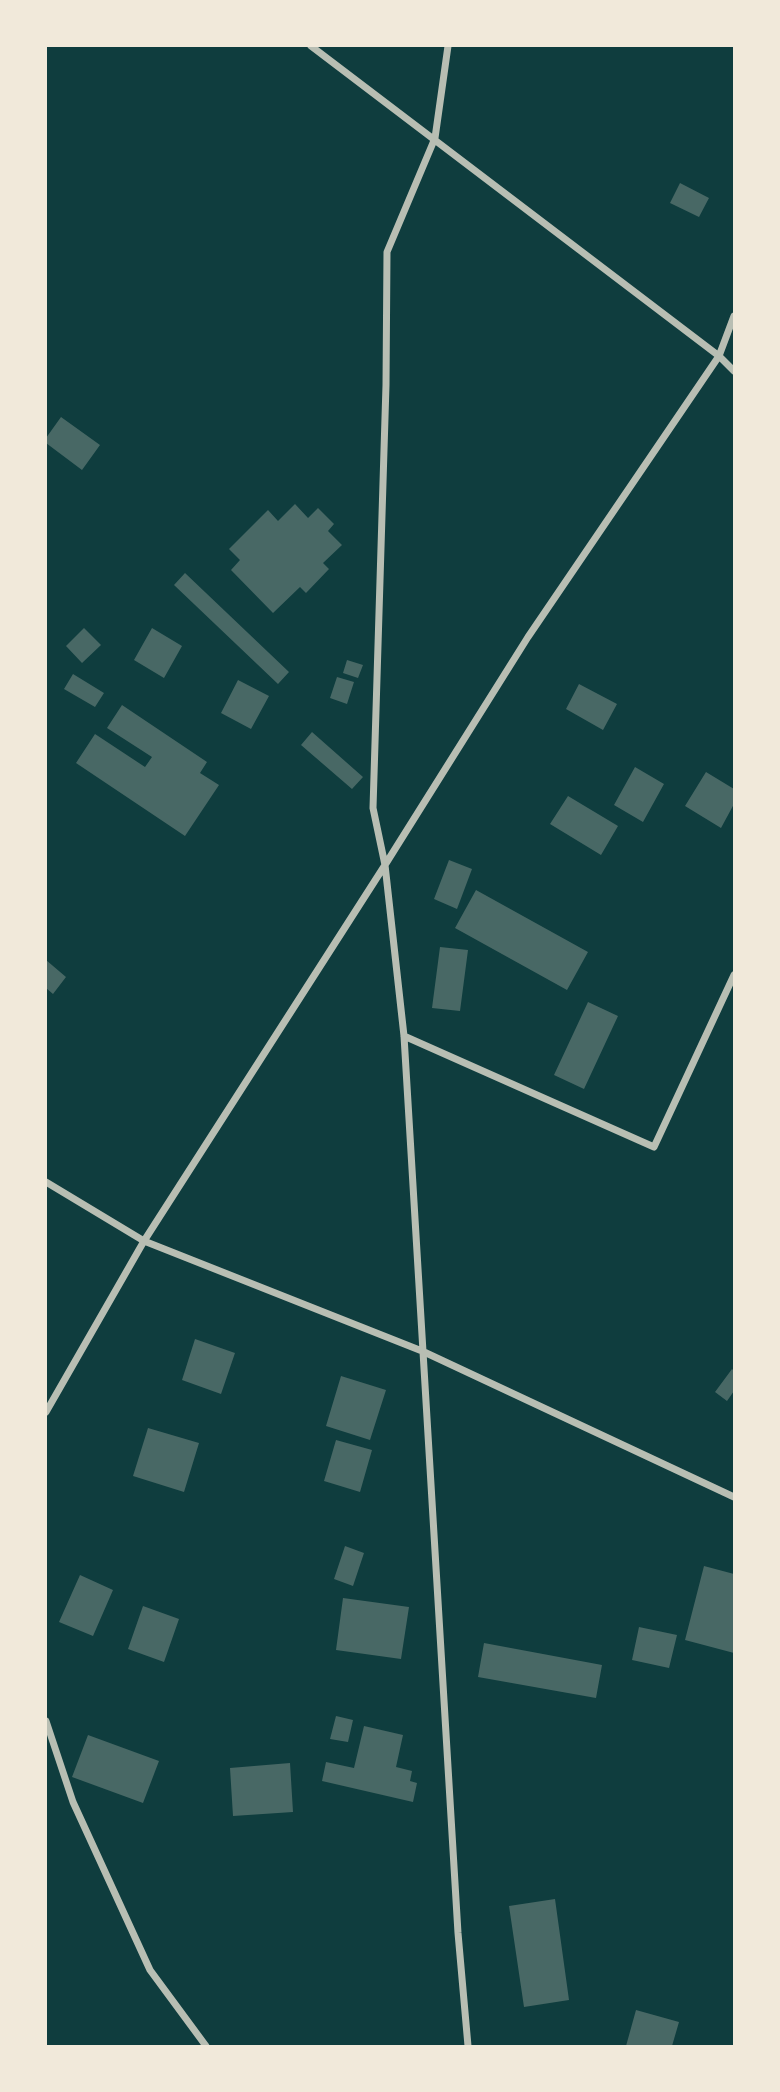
<!DOCTYPE html>
<style>
body{margin:0}
#map{position:relative;width:780px;height:2092px;overflow:hidden;background:#0f3d3e;font-family:Rubik,sans-serif}
canvas{display:block}
.frame{position:absolute;inset:0;border:47px solid #f1e9da;pointer-events:none}
</style>
<div id="map">
<canvas width="780" height="2092"></canvas>
<div class="frame"></div>
</div>
<script>
const c = document.querySelector('canvas').getContext('2d');
c.lineJoin = 'round';
function fill(path, color) {
  c.fillStyle = color;
  c.fill(path, 'evenodd');
}
function strokePath(path, color, width, dash) {
  c.strokeStyle = color;
  c.lineWidth = width;
  c.lineCap = dash ? 'butt' : 'round';
  c.setLineDash(dash || []);
  c.stroke(path);
}
fill(new Path2D(`
 M680 183 709 198 699 217 670 203Z
 M61 417 100 445 82 470 46 443V438Z
 M295 504 308 518 318 508 334 524 328 531 342 545 323 563 329 569 306 593 300 587 273 613 231 570 240 560 229 549 268 510 278 521Z
 M185 573 289 672 278 684 174 585Z
 M84 628 101 645 82 663 66 646Z
 M152 628 182 646 164 678 134 660Z
 M347 660 363 665 358 678 343 673Z
 M73 674 104 693 95 707 64 689Z
 M337 677 354 682 347 704 330 698Z
 M238 680 269 696 251 729 221 713Z
 M579 684 617 704 603 730 566 709Z
 M122 705 207 762 200 773 219 785 185 836 76 763 95 734 145 767 152 757 107 728Z
 M312 732 363 777 352 789 301 745Z
 M635 767 664 784 643 822 614 805Z
 M706 772 734 789V804L721 828 685 806Z
 M568 796 618 826 601 855 550 824Z
 M449 860 472 869 457 909 434 899Z
 M476 890 588 952 567 990 455 928Z
 M440 947 468 950 460 1011 432 1008Z
 M46 960 66 977 53 994 46 988Z
 M588 1002 618 1016 584 1089 554 1075Z
 M195 1339 235 1353 221 1394 182 1380Z
 M732 1369 734 1371V1391L727 1401 715 1392Z
 M341 1376 386 1390 370 1440 326 1426Z
 M148 1428 199 1443 184 1492 133 1476Z
 M336 1440 372 1450 360 1492 324 1481Z
 M345 1546 364 1553 353 1586 334 1579Z
 M704 1566 734 1574V1653L685 1640Z
 M80 1575 113 1590 93 1636 59 1622Z
 M343 1598 409 1607 401 1659 336 1650Z
 M143 1606 179 1619 164 1662 128 1649Z
 M639 1627 677 1635 669 1668 632 1660Z
 M484 1643 602 1665 596 1698 478 1677Z
 M336 1716 353 1720 348 1742 330 1739Z
 M364 1726 403 1735 396 1767 412 1771 410 1781 417 1783 413 1802 322 1781 326 1762 354 1768Z
 M88 1735 159 1761 143 1803 72 1777Z
 M290 1763 293 1812 233 1816 230 1768Z
 M555 1899 569 2000 524 2007 509 1906Z
 M636 2010 679 2022 672 2046H626Z`), '#486865');
strokePath(new Path2D(`
 M311 46 719 356 734 371
 M448 46 435 138 387 252 386 385 373 808 385 865 404 1036 458 1933 468 2046
 M404 1036 654 1147 734 975
 M46 1182 144 1241 422 1351 734 1497
 M46 1412 144 1241 385 865 528 637 719 356 734 316
 M46 1721 73 1802 150 1970 206 2046`), '#b8beb3', 7);
</script>
